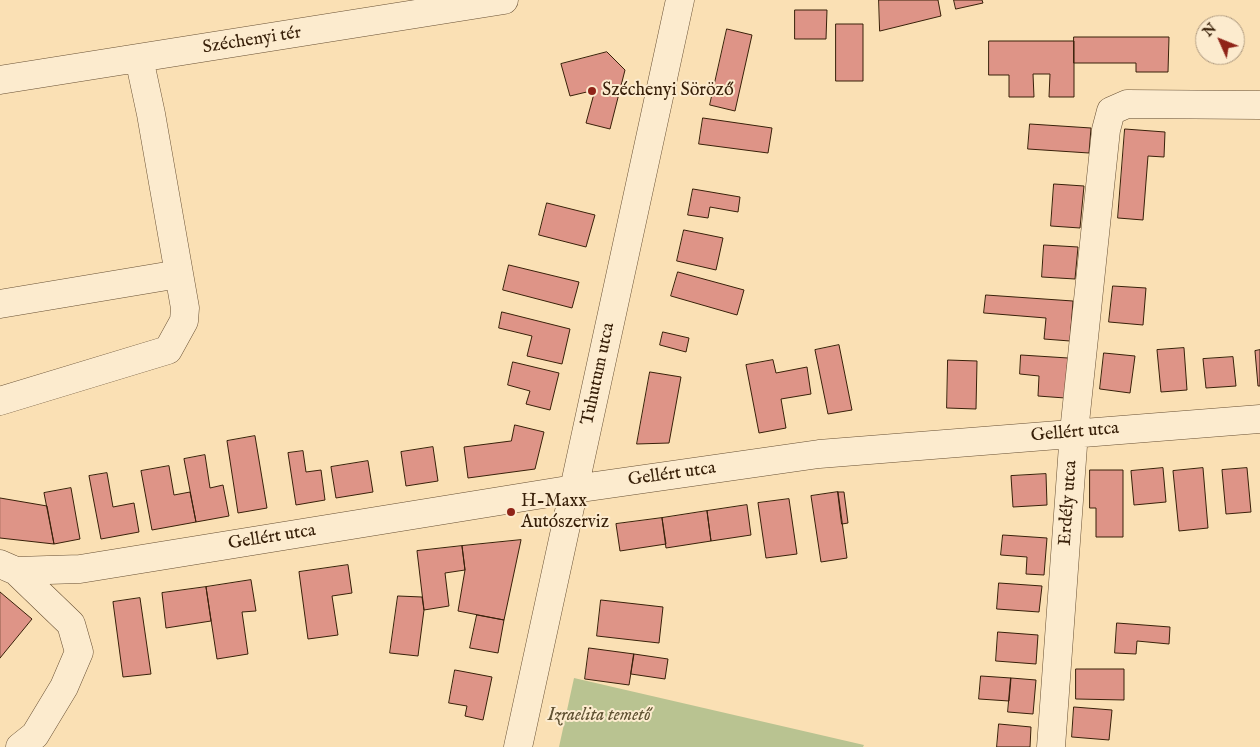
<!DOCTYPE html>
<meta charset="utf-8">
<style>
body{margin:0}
#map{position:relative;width:1260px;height:747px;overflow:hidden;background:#fae0b4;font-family:"IM FELL English",serif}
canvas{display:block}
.north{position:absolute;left:1195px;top:15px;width:50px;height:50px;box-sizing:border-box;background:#fcebce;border:1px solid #ae9a7f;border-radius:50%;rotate:314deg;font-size:14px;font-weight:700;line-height:20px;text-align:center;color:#382009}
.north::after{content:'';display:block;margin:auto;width:18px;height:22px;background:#8f2418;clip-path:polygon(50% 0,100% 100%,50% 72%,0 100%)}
</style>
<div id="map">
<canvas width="1260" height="747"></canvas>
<div class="north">N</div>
</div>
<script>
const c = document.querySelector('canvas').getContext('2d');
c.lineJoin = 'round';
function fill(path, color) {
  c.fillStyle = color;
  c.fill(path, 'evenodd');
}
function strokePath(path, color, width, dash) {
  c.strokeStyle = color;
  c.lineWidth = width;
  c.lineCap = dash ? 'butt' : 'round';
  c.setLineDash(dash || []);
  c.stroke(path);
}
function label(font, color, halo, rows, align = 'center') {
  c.font = font + ' "IM FELL English",serif';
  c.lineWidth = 4;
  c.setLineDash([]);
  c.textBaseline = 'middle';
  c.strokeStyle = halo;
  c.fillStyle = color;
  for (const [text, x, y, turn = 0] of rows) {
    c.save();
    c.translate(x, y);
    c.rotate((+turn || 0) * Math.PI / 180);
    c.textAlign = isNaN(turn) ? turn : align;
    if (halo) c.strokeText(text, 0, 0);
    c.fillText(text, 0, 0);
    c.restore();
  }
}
fill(new Path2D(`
 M574 678 864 745 863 747H559Z`), '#b9c391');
const building = new Path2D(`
 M879 0H938L941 16 880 31Z
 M954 0H982L983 3 956 9Z
 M795 10H827L826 39H795Z
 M836 24H863V81H836Z
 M727 29 752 35 735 111 710 105Z
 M1074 37H1169L1168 72H1136V63H1074Z
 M989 41H1074V97H1049L1050 74H1033L1034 97H1009V75H989Z
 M607 52 625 70 610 129 586 123 595 90 570 96 561 64Z
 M703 118 772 128 768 153 699 144Z
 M1030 124 1091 128 1089 153 1028 149Z
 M1125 129 1165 132 1164 157 1148 156 1143 220 1118 218Z
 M1054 184 1084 186 1080 228 1051 226Z
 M693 189 740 197 738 212 710 207 708 218 688 215Z
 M547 203 595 215 586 247 539 235Z
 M684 230 723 238 716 270 677 261Z
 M1044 245 1078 247 1075 279 1042 277Z
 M509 265 579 282 572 308 503 290Z
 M678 272 744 290 737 315 671 296Z
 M1113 286 1146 288 1143 325 1109 322Z
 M986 295 1073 301 1070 341 1044 339 1046 318 984 313Z
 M502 312 570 329 562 364 527 356 532 336 499 328Z
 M663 332 689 338 686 352 660 345Z
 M839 345 852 410 828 414 815 350Z
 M1184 348 1187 390 1161 392 1157 350Z
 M1260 350V386H1258L1255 351Z
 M1104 353 1135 356 1130 393 1100 389Z
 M1021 355 1068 358 1065 398 1038 396 1039 376 1020 374Z
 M1233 357 1236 386 1206 388 1203 359Z
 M773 360 776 373 807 367 811 394 781 399 786 428 759 433 746 365Z
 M948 360 977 361 976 409 947 408Z
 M513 362 559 373 550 410 526 404 530 391 508 385Z
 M650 372 681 377 669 443 637 444Z
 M515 425 544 432 535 469 468 478 464 447 511 441Z
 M255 436 267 508 238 513 227 441Z
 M433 447 438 481 406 486 401 452Z
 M303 451 306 472 321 470 325 500 296 505 288 453Z
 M205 455 210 488 223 485 229 516 196 522 184 459Z
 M368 461 373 492 336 498 331 467Z
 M169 466 174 495 190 492 196 522 152 530 141 471Z
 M1163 468 1166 502 1134 505 1131 471Z
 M1203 468 1208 528 1179 531 1173 471Z
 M1247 468 1251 512 1226 514 1222 470Z
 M1090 470H1123V537H1096V508H1090Z
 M107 473 113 507 134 503 139 532 101 539 89 476Z
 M1046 474 1047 505 1013 507 1011 476Z
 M71 488 80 539 54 544 44 493Z
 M838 492H844L848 523 842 524Z
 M838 492 847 558 821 562 811 496Z
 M0 498 47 506 54 544 0 538Z
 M789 499 797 554 766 558 758 503Z
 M747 505 751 535 711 541 707 511Z
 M707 511 711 541 666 548 662 518Z
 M662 518 666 544 620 551 616 524Z
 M1003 535 1047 538 1044 575 1026 574 1027 557 1001 555Z
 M521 540 504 620 458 611 465 570 462 546Z
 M462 546 465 570 445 573 449 606 424 610 417 551Z
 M348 565 352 593 332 596 338 635 308 639 299 572Z
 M251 580 256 611 242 612 248 654 217 659 206 587Z
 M999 583 1042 586 1039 612 997 609Z
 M206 587 211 621 166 628 162 593Z
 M0 592 32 619 0 658Z
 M398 596 422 597 424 610 418 656 390 653Z
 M140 598 151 674 123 677 113 602Z
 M601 600 663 607 659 643 597 636Z
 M477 615 504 620 498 653 470 648Z
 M1117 623 1170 627 1169 644 1137 641 1136 654 1115 653Z
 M998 632 1038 635 1036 664 996 661Z
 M589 648 634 654 629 685 585 679Z
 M634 654 668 659 665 679 631 674Z
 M1076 669H1124V700L1076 699Z
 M455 670 492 677 483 720 465 716 467 706 449 703Z
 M981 676 1011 678 1009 701 979 699Z
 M1011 678 1036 680 1033 714 1008 712Z
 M1074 707 1112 710 1109 740 1072 737Z
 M999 724 1031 727 1030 747H997Z`);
fill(building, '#de9487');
strokePath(building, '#382009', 1);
const minor = new Path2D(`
 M0 80 504 0
 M0 304 179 274
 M0 401 168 350 184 321 185 308 151 114 139 58
 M0 564 16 571 80 569 574 489 819 454 1260 419
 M16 571 71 624 79 652 64 687 35 735 20 747
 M518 747 680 0
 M1051 747 1074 432 1106 130 1111 111 1127 104 1260 105`);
strokePath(minor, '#685034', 29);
strokePath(minor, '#fcebce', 28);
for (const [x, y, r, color] of [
 [592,91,5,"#8f2418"],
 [511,512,5,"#8f2418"]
]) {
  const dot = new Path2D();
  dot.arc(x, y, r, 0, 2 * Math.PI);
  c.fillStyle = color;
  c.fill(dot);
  strokePath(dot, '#fcebce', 2);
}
label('18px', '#382009', '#fcebce', [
 ["Széchenyi tér",252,41,-9],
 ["Tuhutum utca",599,374,-78],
 ["Gellért utca",1075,433,-5],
 ["Gellért utca",672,475,-8],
 ["Erdély utca",1069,503,-86],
 ["Gellért utca",272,538,-9]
]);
label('18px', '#382009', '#fcebce', [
 ["Széchenyi Söröző",602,91],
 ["H-Maxx",521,502],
 ["Autószerviz",521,523]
], 'left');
label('italic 18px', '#5f5132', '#fcebce', [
 ["Izraelita temető",599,716]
]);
</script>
